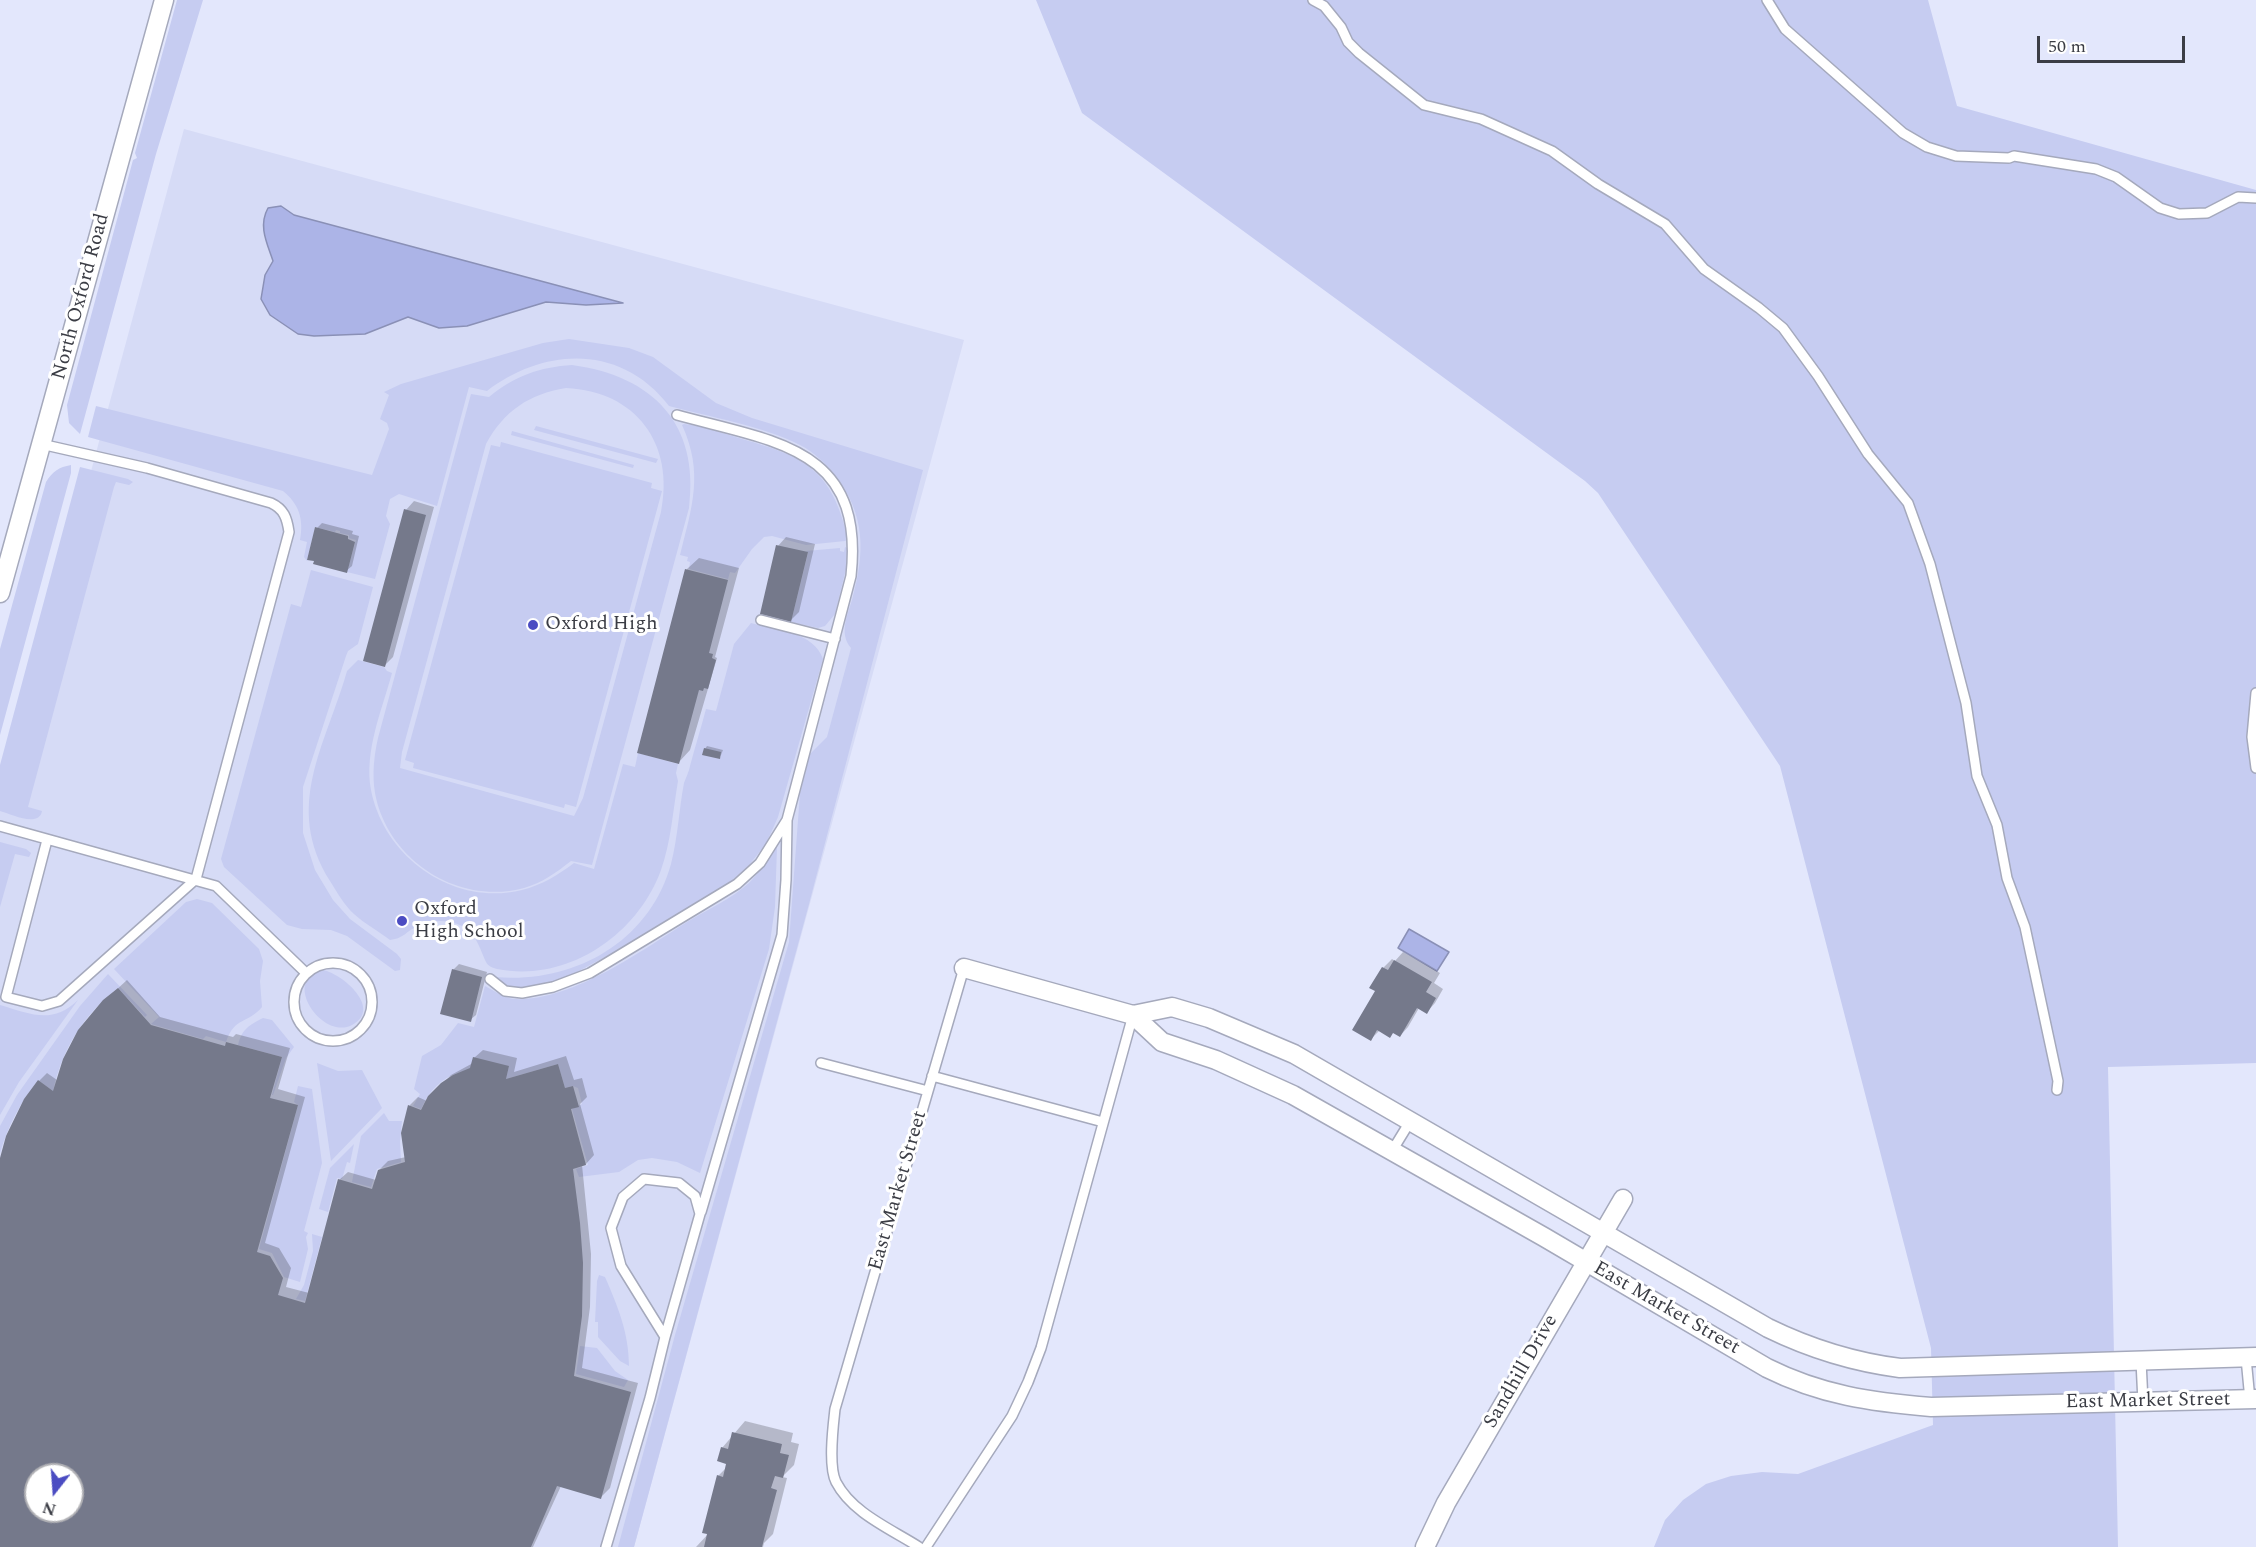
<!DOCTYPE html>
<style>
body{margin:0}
#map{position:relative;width:2256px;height:1547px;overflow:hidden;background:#e3e7fc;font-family:Spectral,serif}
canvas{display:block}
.north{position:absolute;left:24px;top:1463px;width:60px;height:60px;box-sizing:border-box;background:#fff;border:2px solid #b1b1b5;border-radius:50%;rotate:197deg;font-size:16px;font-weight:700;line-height:24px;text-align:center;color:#3b3d45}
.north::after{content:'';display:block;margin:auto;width:21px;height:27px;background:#4b4cc2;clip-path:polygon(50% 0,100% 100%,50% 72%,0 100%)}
.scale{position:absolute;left:2037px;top:36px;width:148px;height:27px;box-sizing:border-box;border:3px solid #3b3d45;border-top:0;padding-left:8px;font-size:18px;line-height:21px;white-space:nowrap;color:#3b3d45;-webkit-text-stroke:4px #fff;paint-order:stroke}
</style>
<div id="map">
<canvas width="2256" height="1547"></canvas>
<div class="north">N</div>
<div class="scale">50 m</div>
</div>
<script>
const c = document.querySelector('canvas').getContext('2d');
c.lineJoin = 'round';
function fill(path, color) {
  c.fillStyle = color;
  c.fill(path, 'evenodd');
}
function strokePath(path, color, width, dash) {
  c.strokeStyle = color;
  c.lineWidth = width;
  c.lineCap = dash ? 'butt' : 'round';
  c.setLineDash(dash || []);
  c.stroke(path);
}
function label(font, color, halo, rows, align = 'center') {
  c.font = font + ' Spectral,serif';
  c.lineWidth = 6;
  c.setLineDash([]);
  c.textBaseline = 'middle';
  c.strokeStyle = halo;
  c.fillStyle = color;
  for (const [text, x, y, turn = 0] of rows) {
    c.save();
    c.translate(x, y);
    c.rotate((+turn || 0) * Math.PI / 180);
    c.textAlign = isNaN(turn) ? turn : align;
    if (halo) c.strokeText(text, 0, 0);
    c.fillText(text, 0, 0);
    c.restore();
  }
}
fill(new Path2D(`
 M184 129 964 340 634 1547H0V806ZM36 1475H72V1511H36Z`), '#d6dbf6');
fill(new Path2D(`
 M177 0H203L156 154 80 434 69 423 67 405 133 160 137 158 135 153Z
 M1036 0H1928L1957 106 2256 190V1063L2108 1067 2118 1547H1654L1665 1520 1683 1500 1706 1484 1731 1476 1762 1472 1798 1474 1933 1425 1931 1348 1780 766 1598 493 1585 481 1082 113Z
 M569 339 629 348 653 357 716 403 752 418 923 470 809 904 634 1547H618L675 1335 789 942 800 793 810 754 827 737 851 648C839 634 847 616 852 600 865 553 866 515 835 475 825 463 814 452 800 445 763 426 710 417 669 406 621 344 545 347 487 391L469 387 437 506 399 494 390 499 386 516 390 524 375 579 347 572 356 540 349 538V535L340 533V531L336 530 335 532 315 527 307 561 304 557 307 542 300 540C304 519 299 504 283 491L88 437 96 406 372 475 389 429 387 423 380 419 389 395 384 392 401 384 543 343Z
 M572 365C653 376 700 424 689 508L592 865 571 861C557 872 542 883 524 888 457 906 387 859 375 793 372 774 374 756 378 738L471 394 489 397C514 376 540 367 572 365ZM566 388C636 391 675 444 661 512L583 798 574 816 400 768 402 752 486 444C504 411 529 394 566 388Z
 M684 424C703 426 723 433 742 439 806 457 832 470 848 539L845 541 806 545 772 536 764 537 752 549 735 573 730 572 728 579 689 569 690 562 687 561 688 557 680 555C692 507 704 473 682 425Z
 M536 426 658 459 656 463 534 430Z
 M512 431 634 465 633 468 511 435Z
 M501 442 652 483 651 488 662 491 576 807 565 804 564 808 413 768 414 763 405 760 491 445 500 447Z
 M71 465V473L0 735V649L46 482C52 472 59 467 71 465Z
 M80 467 128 479 133 482 129 485 116 482 114 487 28 807 42 811C39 828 11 814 0 811V765Z
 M845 547 849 549 848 561 835 614 825 626 818 628 791 622 808 553 806 551 840 548V551L844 552Z
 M311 570 373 587 358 644 348 651 346 656 303 787V833L315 870 333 900 350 919 397 954 401 959 400 970 395 971 347 936 331 930 302 929 287 925 224 867 221 859 291 604 301 607Z
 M751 623C776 630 814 632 823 659L778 817 766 844 749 865 729 883 631 943 577 972 558 980 522 988 511 987 500 982 495 977C573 984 649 943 671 864 678 837 679 809 684 783 686 777 689 772 690 766 695 747 701 728 706 709L716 711 734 644Z
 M358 660 384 667 387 671 392 673C382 710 364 751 371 790 384 857 453 907 522 890 542 885 558 875 574 863L594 869 623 764 635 767 638 753 678 764 676 773 678 781C673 810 671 842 661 870 637 936 566 983 497 969 493 968 488 966 486 962 480 949 476 933 462 926 448 919 431 920 418 926 406 931 405 938 390 940 377 930 365 924 354 914 344 905 337 892 330 881 283 806 326 745 347 671Z
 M0 842 26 849 31 853 29 857 15 854 0 907Z
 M777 847 775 907 769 949 700 1173 677 1162 652 1158 638 1160 619 1172 579 1177 576 1169 588 1165 572 1109 582 1104 578 1088 573 1086 565 1088 558 1064 506 1079 509 1066C470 1068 439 1069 421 1109L413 1106 420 1094 414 1089 422 1056 441 1045 458 1023 474 1027 485 986C495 991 503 998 514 999 571 1002 641 951 687 922 707 910 731 899 749 883 760 872 768 859 777 847Z
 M197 899 212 903 259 949 263 961 260 981 262 1007C248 1024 235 1016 226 1042L206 1036 203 1039 151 1024 159 1017 114 969 186 902Z
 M323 970C343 974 383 1009 352 1025 322 1041 280 978 323 970Z
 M108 974 147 1015 145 1017 118 988C84 1014 62 1049 53 1091L38 1080C20 1103 8 1126 0 1153V1126L17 1095 80 1006Z
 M78 1000 19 1082 0 1115V1005C31 1014 52 1025 78 1000Z
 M263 1018 272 1020 294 1047 286 1058 273 1095H272L282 1057 238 1045C242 1029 249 1025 263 1018Z
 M317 1063 338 1071 362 1070 382 1108 331 1161Z
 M298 1086 312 1089 322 1163 304 1231 308 1233 306 1237 308 1249 300 1282 284 1277 272 1253 259 1249 298 1105 294 1102Z
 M384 1113 389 1121H402L400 1142 401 1162 377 1169 371 1187 352 1182 361 1136Z
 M354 1144 350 1163 347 1162 342 1179 337 1178 328 1212 319 1209 330 1168Z
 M312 1234 322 1237 305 1301 296 1299 304 1285 313 1251Z
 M599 1275 605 1277C618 1307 629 1333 629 1366L620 1361 598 1337V1322H595L597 1281Z
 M580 1346 597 1348 615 1371 628 1380 624 1387 576 1374Z`), '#c6ccf1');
const water = new Path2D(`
 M281 206 294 215 623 303 586 305 546 302 467 326 439 328 408 317 365 334 314 336 298 334 270 315 261 299 265 275 273 261C267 243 258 226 268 208Z
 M1409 929 1449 952 1437 971 1398 948Z`);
fill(water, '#acb4e7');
strokePath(water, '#8a90b6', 1.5);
fill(new Path2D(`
 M414 501 434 507 393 657 384 666 406 510Z
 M322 523 353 531 352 534 359 536 352 566 346 571 317 528Z
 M786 537 815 544 799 612 791 620 778 546Z
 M699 558 739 568 715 657 717 658 690 750 679 762 638 752 687 569Z
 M707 746 723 750 721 755 719 757 705 749Z
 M1403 952 1440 973 1434 983 1443 989 1435 1003 1427 1012 1419 1008 1408 1027 1400 1036 1394 1032 1380 1030 1371 1039 1377 991 1383 968 1392 959 1395 961Z
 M459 964 487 972 476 1015 470 1020 453 970Z
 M127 980 160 1017 233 1037 236 1034 290 1048 278 1089 305 1097 265 1243 279 1248 291 1268 286 1287 309 1293 339 1180 348 1172 376 1180 379 1170 388 1161 406 1157 403 1133 410 1105 418 1097 427 1101 451 1075 473 1063 474 1058 483 1050 517 1058 514 1072 566 1056 574 1080 582 1078 587 1097 580 1104 594 1155 586 1164 582 1165 591 1254 590 1307 582 1368 638 1383 610 1488 601 1497 561 1486 533 1547H0V1165L39 1081 47 1073 57 1080 114 992ZM36 1475H72V1511H36Z
 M745 1421 793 1433 791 1442 799 1444 794 1465 782 1477 787 1478 773 1534 764 1543 763 1547H696L709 1533 718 1476 727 1467 728 1462 722 1448Z`), '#0003');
fill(new Path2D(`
 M404 509 426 515 385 667 363 661Z
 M315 527 348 536V539L355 542 347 573 313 564 314 561 307 560Z
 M776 545 808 552 791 622 760 614Z
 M685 569 728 580 709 653 713 654 712 658 716 660 708 689 704 688 703 691 699 690 679 764 637 753Z
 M704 748 721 752 720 759 702 755Z
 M1394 960 1432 982 1426 992 1436 998 1427 1014 1417 1008 1400 1037 1393 1033 1390 1038 1377 1030 1371 1041 1352 1030 1375 991 1369 988 1382 967 1388 970Z
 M452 969 482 977 471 1022 440 1014Z
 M118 988 151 1025 225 1046 226 1042 282 1057 270 1098 298 1105 257 1252 270 1256 283 1278 278 1295 305 1303 338 1179 372 1189 378 1170 405 1162 401 1133 408 1105 421 1110 428 1096 441 1083 453 1075 470 1068 473 1057 509 1066 506 1079 558 1064 565 1088 573 1086 579 1107 571 1109 586 1165 573 1169 580 1223 583 1263 582 1316 574 1376 631 1392 601 1499 557 1486 531 1547H0V1158L6 1136 24 1099 38 1080 53 1091 63 1059 78 1030 103 1000ZM36 1475H72V1511H36Z
 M732 1432 782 1444 780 1453 789 1455 783 1478 775 1476 771 1488 777 1490 762 1547H704L707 1534 702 1533 717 1475 723 1477 726 1464 717 1461 721 1447 728 1449Z`), '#75798b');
const lane = new Path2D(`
 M1313 0 1324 6 1341 27 1348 42 1359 53 1424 105 1481 119 1552 151 1598 184 1665 224 1704 269 1759 308 1783 328 1818 376 1868 454 1908 503 1930 564 1966 703 1977 776 1997 825 2007 878 2025 927 2058 1081 2057 1090
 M1767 0 1785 29 1903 133 1927 147 1956 156 2009 158 2014 156 2096 169 2116 177 2160 208 2179 214 2207 213 2238 197 2256 198
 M41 444 147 468 271 503C284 509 287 518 289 532L196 879 59 1001 42 1006 6 997 47 840
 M761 620 835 639
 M2256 693 2252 737 2256 768
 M0 826 216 886 306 973
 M294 1002a39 39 0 1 1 78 0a39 39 0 1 1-78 0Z
 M490 979 505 991 522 993 553 987 590 973 737 884 760 863 787 820 851 576C865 447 775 442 677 415
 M821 1063 928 1091
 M932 1076 1103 1122
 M1392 1151 1411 1120
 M701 1212 782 935 786 880 787 821
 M2246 1358 2250 1400
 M2141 1361 2143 1402
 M606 1547 650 1398 665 1337 700 1214 695 1196 679 1183 644 1179 623 1197 611 1228 621 1266 665 1337
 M919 1547C891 1529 852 1513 836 1482 828 1466 833 1427 835 1409L964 968
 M926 1547 1012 1416 1028 1382 1041 1348 1133 1015`);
const street = new Path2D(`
 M0 593 164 0
 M964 968 1133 1015 1172 1007 1209 1018 1294 1054 1768 1328C1811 1349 1853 1362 1900 1368L2256 1357
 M1133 1015 1162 1042 1216 1060 1293 1095 1544 1237 1767 1368C1821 1395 1871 1402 1931 1407L2256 1399
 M1425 1547 1446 1503 1623 1199`);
strokePath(lane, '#a5a9bc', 12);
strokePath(street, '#a5a9bc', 21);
strokePath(lane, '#fff', 9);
strokePath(street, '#fff', 18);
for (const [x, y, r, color] of [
 [533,625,6,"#4b4cc2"],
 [402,921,6,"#4b4cc2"]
]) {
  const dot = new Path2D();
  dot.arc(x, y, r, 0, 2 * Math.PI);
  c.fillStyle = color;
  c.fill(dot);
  strokePath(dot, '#fff', 2);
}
label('20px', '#3b3d45', '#fff', [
 ["North Oxford Road",82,297,-75],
 ["East Market Street",899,1191,-74],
 ["East Market Street",1666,1309,30],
 ["Sandhill Drive",1522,1372,-60],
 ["East Market Street",2148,1402,-1]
]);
label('20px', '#3b3d45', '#fff', [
 ["Oxford High",545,625],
 ["Oxford",414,910],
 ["High School",414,933]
], 'left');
</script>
